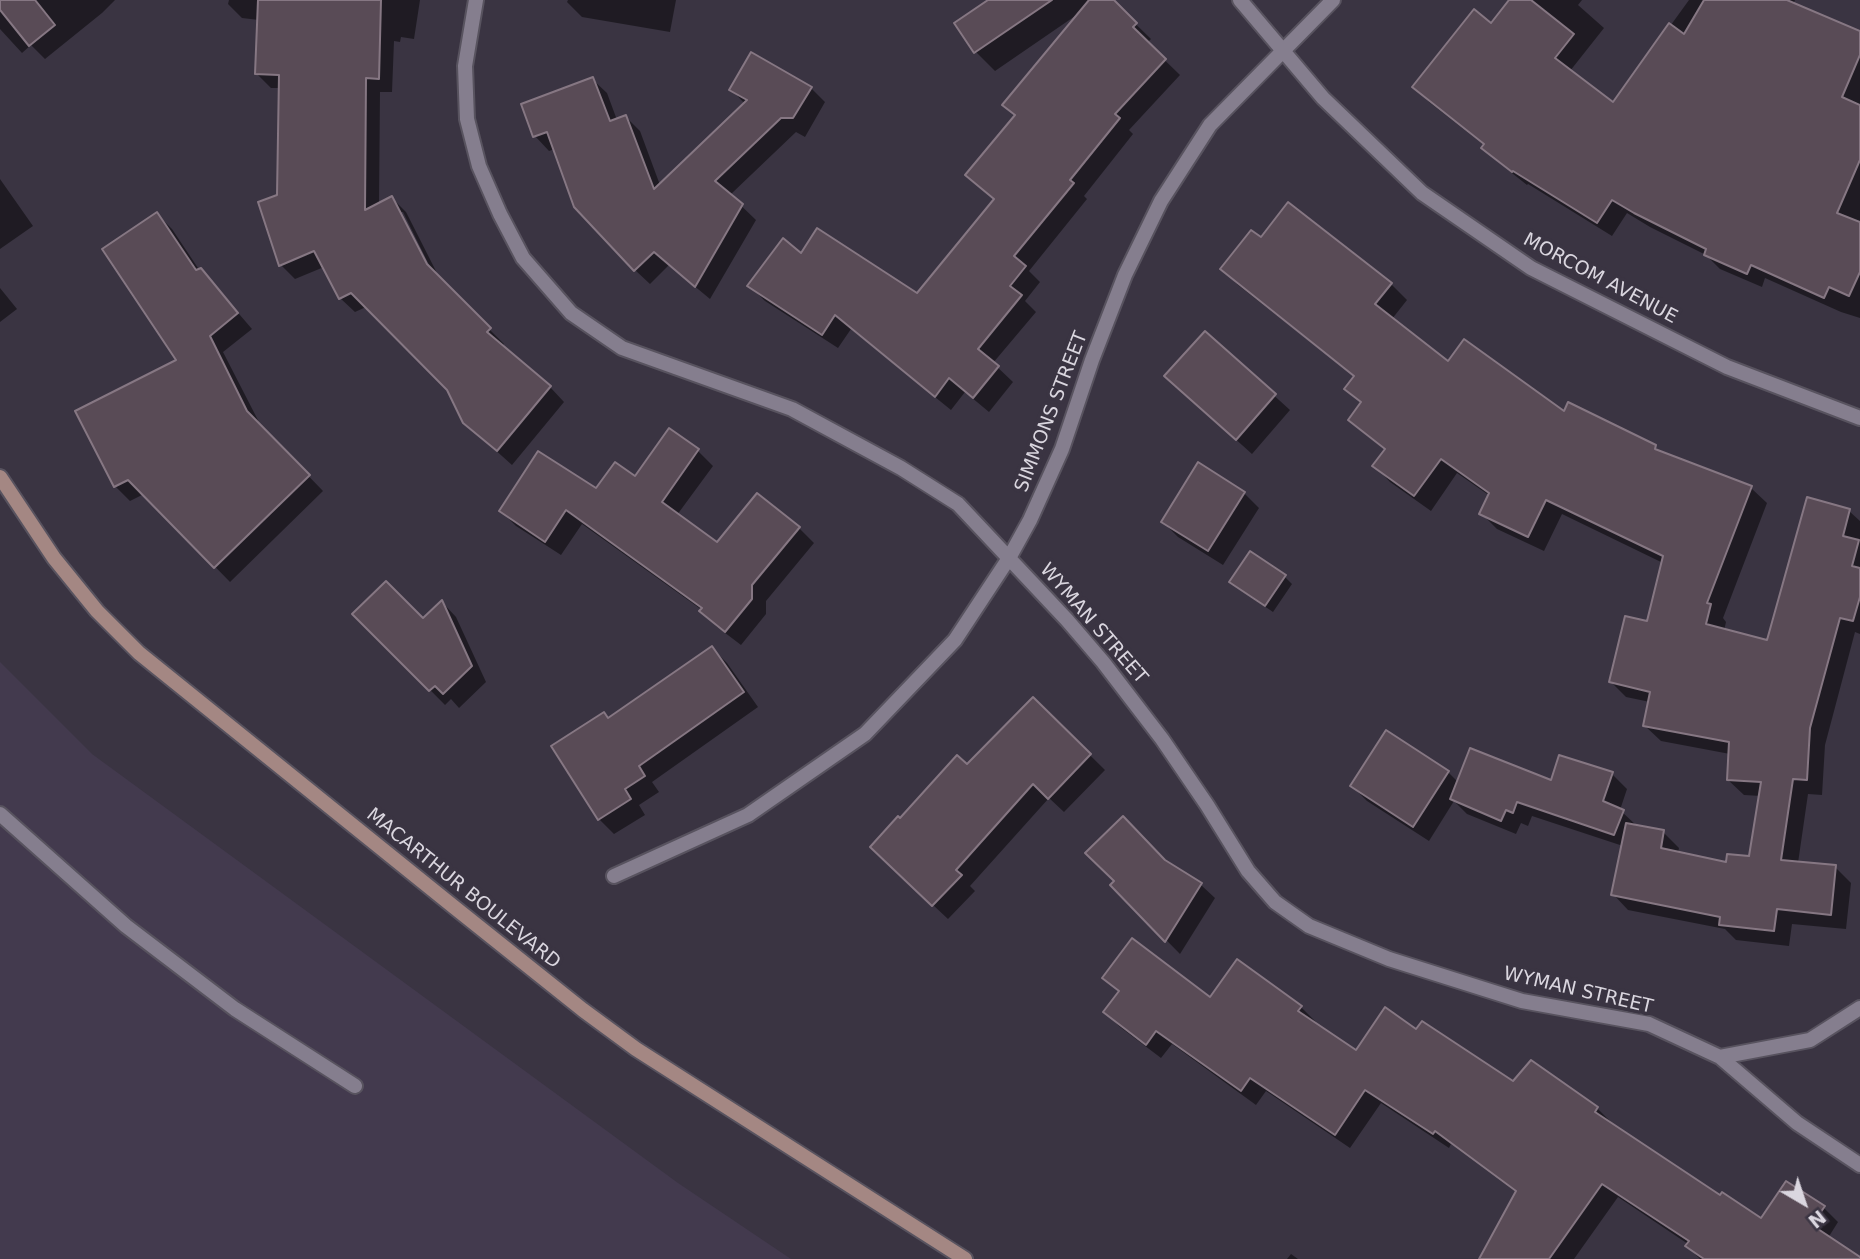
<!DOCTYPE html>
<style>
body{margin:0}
#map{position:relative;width:1860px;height:1259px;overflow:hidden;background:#3a3442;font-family:"DejaVu Sans",sans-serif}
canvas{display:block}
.north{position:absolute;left:1769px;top:1168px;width:70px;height:70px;-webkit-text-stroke:5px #3a3442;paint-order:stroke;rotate:141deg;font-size:19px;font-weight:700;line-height:28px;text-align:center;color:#dad6df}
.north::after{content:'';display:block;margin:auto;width:24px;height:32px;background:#dad6df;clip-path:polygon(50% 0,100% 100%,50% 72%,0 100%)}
</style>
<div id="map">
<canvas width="1860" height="1259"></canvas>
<div class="north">N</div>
</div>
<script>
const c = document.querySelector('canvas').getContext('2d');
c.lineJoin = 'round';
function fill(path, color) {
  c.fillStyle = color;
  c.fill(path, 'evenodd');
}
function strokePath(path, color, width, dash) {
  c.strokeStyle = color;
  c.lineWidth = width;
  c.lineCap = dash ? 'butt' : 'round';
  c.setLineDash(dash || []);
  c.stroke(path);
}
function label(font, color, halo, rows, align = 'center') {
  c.font = font + ' "DejaVu Sans",sans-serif';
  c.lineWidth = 7;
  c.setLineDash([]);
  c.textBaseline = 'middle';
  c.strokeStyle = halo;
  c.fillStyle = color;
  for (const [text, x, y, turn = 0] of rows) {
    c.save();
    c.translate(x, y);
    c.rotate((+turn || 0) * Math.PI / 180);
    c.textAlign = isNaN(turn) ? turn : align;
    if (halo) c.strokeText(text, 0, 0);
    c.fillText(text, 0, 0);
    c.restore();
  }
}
fill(new Path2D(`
 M0 662 92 754 678 1183 791 1259H0Z`), '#433a4e');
fill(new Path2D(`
 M0 0H115L102 13 45 59 31 45 22 53 0 29Z
 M229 0H420L414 39 401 37 400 42 394 41 392 92H380L379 204 392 198 406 212 441 281 504 344 501 347 550 387 564 402 512 465 464 422 448 389 366 307 355 312 340 298 324 267 295 279 281 265 279 196 280 88H271L257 74 259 20 242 18 228 4ZM399 212H403L432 271 429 273Z
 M568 0H676L670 32 582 17 567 2Z
 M987 0H1111L1151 39 1147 43 1180 75 1129 130 1133 134 1084 196 1087 199 1029 271 1040 282 1025 301 1036 312 993 363 1013 382 989 412 965 392 951 410 851 329 838 348 765 301 750 286 801 255 918 295 995 200 968 175 1016 116 1005 105 1078 14 995 71 976 52 988 2Z
 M1512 0H1582L1578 5 1604 28 1570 71 1613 105 1689 0H1795L1793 4 1860 33V318L1841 312 1765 278 1762 287 1720 269 1706 255 1650 227 1627 213 1612 236 1528 184 1527 185 1498 162 1483 148 1485 146 1429 102 1415 87 1491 25Z
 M592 79 607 93 617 120 626 117 640 131 660 185 745 104 731 89 811 88 825 102 805 137 796 132 730 195 756 220 710 299 669 265 650 284 635 270 555 149 549 151 535 136Z
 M0 179 33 226 0 249Z
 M1289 205 1391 284 1407 300 1392 319 1448 364 1564 414 1655 447 1661 453 1751 488 1767 503 1723 618 1726 622 1724 631 1768 642 1849 511 1860 521V634L1855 632 1825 745 1822 795 1808 794 1798 863 1835 867 1851 883 1846 929 1792 924 1789 946 1736 940 1725 929 1628 910 1613 894 1623 846 1532 816 1528 826 1521 823 1516 834 1467 814 1454 801 1429 841 1367 801 1352 786 1448 772 1458 782 1552 783 1612 774 1627 789 1620 810 1638 827 1663 832 1679 848 1678 853 1728 864 1751 858 1761 796 1744 795 1728 780 1730 754 1661 741 1645 726 1650 702 1626 697 1610 681 1648 623 1663 563 1562 514 1544 551 1497 529 1482 514 1490 496 1457 473 1431 511 1390 482 1375 466 1386 451 1366 435 1350 419 1362 404 1346 389 1355 377 1238 285 1222 269 1261 239Z
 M157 214 172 229 200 271 215 286 252 329 223 352 262 428 323 491 230 582 144 494 130 501 115 486 77 412 178 360Z
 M0 288 17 309 0 322Z
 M1205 333 1290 410 1252 454 1182 391Z
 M670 430 698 451 713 466 677 515 718 544 799 528 814 543 766 601V614L741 645 716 626 702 610 582 524 561 555 516 526 501 511 596 491 635 478Z
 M1244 493 1259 508 1223 565 1178 537 1163 522Z
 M1285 577 1292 584 1273 612 1239 589 1232 582Z
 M442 602 456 617 486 682 459 708 451 699 445 705 355 614 423 621Z
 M712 648 727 663 758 707 652 782 659 792 639 805 645 815 614 834 599 819 609 719Z
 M1033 699 1105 770 1064 812 1049 798 970 886 975 891 948 919 887 862 901 820 967 766Z
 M1165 862 1201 885 1215 898 1180 954 1112 885Z
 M1237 961 1301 1007 1316 1022 1314 1024 1356 1052 1417 1032 1514 1083 1597 1108 1612 1123 1611 1124 1721 1197 1761 1221 1824 1208 1838 1222 1828 1238 1860 1259H1700L1687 1246 1688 1244 1618 1197 1574 1259H1481L1517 1193 1451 1144 1449 1148 1381 1103 1350 1148 1266 1091 1256 1105 1172 1044 1161 1058 1120 1027 1105 1012 1120 993 1104 978 1210 999Z
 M1291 1254 1298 1259H1287Z`), '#0007');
const building = new Path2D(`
 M0 0H35L55 25 29 46 0 10Z
 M258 0H381L379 79 366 78 365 210 392 196 427 264 491 328 487 332 551 386 497 451 463 423 447 390 351 293 339 299 314 251 279 266 258 202 277 195 279 75 255 74Z
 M988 0H1052L974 53 954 23Z
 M1089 0H1114L1137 23 1133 27 1166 59 1115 114 1120 118 1070 180 1074 183 1014 256 1026 266 1010 286 1022 295 978 349 999 366 973 398 949 378 935 397 835 315 822 335 747 286 783 238 801 253 817 228 917 293 994 199 965 175 1015 115 1002 105Z
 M1509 0H1531L1574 34 1555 58 1613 102 1669 23 1684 34 1704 0H1787L1860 31V55L1842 97 1860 105V160L1837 213 1860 222V272L1849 296 1829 287 1824 298 1751 265 1747 274 1704 255 1706 249 1634 213 1612 200 1597 223 1513 171 1512 172 1481 148 1484 144 1412 87 1474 9 1491 23Z
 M751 52 812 87 793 118H781L715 181 743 204 695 287 654 252 634 271 574 207 547 132 533 137 521 104 593 77 610 121 626 115 654 189 747 100 729 90Z
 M1288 202 1392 283 1375 304 1448 361 1464 339 1564 411 1568 402 1656 445 1655 449 1752 486 1707 603 1711 604 1706 624 1767 640 1807 497 1850 509 1843 536 1859 540 1852 566 1860 568V597L1853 621 1840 618 1810 728 1807 780 1793 779 1781 860 1836 865 1831 915 1777 909 1774 931 1719 925 1720 917 1611 895 1626 823 1664 830 1661 848 1726 862 1727 854 1749 856 1761 782 1727 780 1729 742 1643 726 1650 692 1609 682 1625 616 1647 621 1663 556 1546 500 1528 537 1479 514 1489 493 1441 459 1414 496 1372 466 1385 449 1348 420 1361 402 1344 389 1354 376 1220 269 1251 230 1261 237Z
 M157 212 196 270 201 268 238 313 210 336 247 411 310 475 214 568 128 480 114 487 75 411 176 360 102 249Z
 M1205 331 1276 394 1236 440 1164 376Z
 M669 428 699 449 662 502 717 542 757 493 800 527 752 585V599L725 632 699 611 702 608 566 510 545 542 499 511 538 451 596 488 615 462 635 476Z
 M1198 462 1245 492 1208 551 1161 522Z
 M1250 551 1286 575 1265 606 1229 582Z
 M386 581 423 618 442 600 472 666 443 694 435 686 429 691 352 614Z
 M712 646 744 692 639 766 645 776 625 789 631 799 598 820 551 746 604 712 608 718Z
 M1033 697 1091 754 1048 799 1033 784 956 870 962 875 932 906 870 847 898 816 900 818 957 755 967 764Z
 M1386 730 1449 771 1413 827 1350 786Z
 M1470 748 1551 780 1559 755 1613 772 1603 801 1624 810 1614 835 1517 802 1513 813 1506 810 1501 821 1450 799Z
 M1123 816 1165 860 1202 883 1165 942 1110 885 1114 881 1085 853Z
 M1132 938 1210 997 1237 959 1302 1006 1298 1011 1356 1050 1385 1007 1416 1029 1422 1021 1513 1081 1531 1060 1598 1107 1595 1112 1720 1195 1722 1192 1761 1218 1786 1181 1825 1206 1812 1225 1860 1257V1259H1704L1685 1246 1689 1241 1602 1184 1549 1259H1479L1516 1191 1435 1131 1433 1134 1365 1090 1335 1135 1250 1078 1241 1091 1156 1031 1146 1045 1103 1012 1119 991 1102 978Z`);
fill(building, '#594b56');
strokePath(building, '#867783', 2);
const service = new Path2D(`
 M0 814 126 926 235 1009 355 1086`);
const minor = new Path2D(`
 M476 0 465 66 467 119 479 166 500 214 523 258 571 313 622 348 792 409 901 468 958 504 1067 620 1103 662 1162 739 1207 805 1248 871 1275 902 1309 926 1389 959 1522 1001 1649 1024 1720 1057 1810 1040 1860 1008
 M1240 0 1323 98 1422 193 1531 268 1727 367 1860 418
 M614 876 748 815 865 734 955 640 1009 558 1030 520 1062 449 1092 360 1125 275 1161 201 1210 125 1333 0
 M1720 1057 1797 1123 1860 1165`);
const secondary = new Path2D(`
 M0 477 54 558 97 611 139 653 454 907 583 1010 636 1049 965 1259`);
strokePath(service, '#58535f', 18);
strokePath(minor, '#58535f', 18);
strokePath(secondary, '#58535f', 18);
strokePath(service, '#857e8e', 14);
strokePath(minor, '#857e8e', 14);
strokePath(secondary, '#a48783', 14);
label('19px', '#dad6df', '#3a3442', [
 ["MORCOM AVENUE",1600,279,28],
 ["SIMMONS STREET",1052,412,-69],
 ["WYMAN STREET",1093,624,49],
 ["MACARTHUR BOULEVARD",463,889,39],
 ["WYMAN STREET",1578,991,13]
]);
</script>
